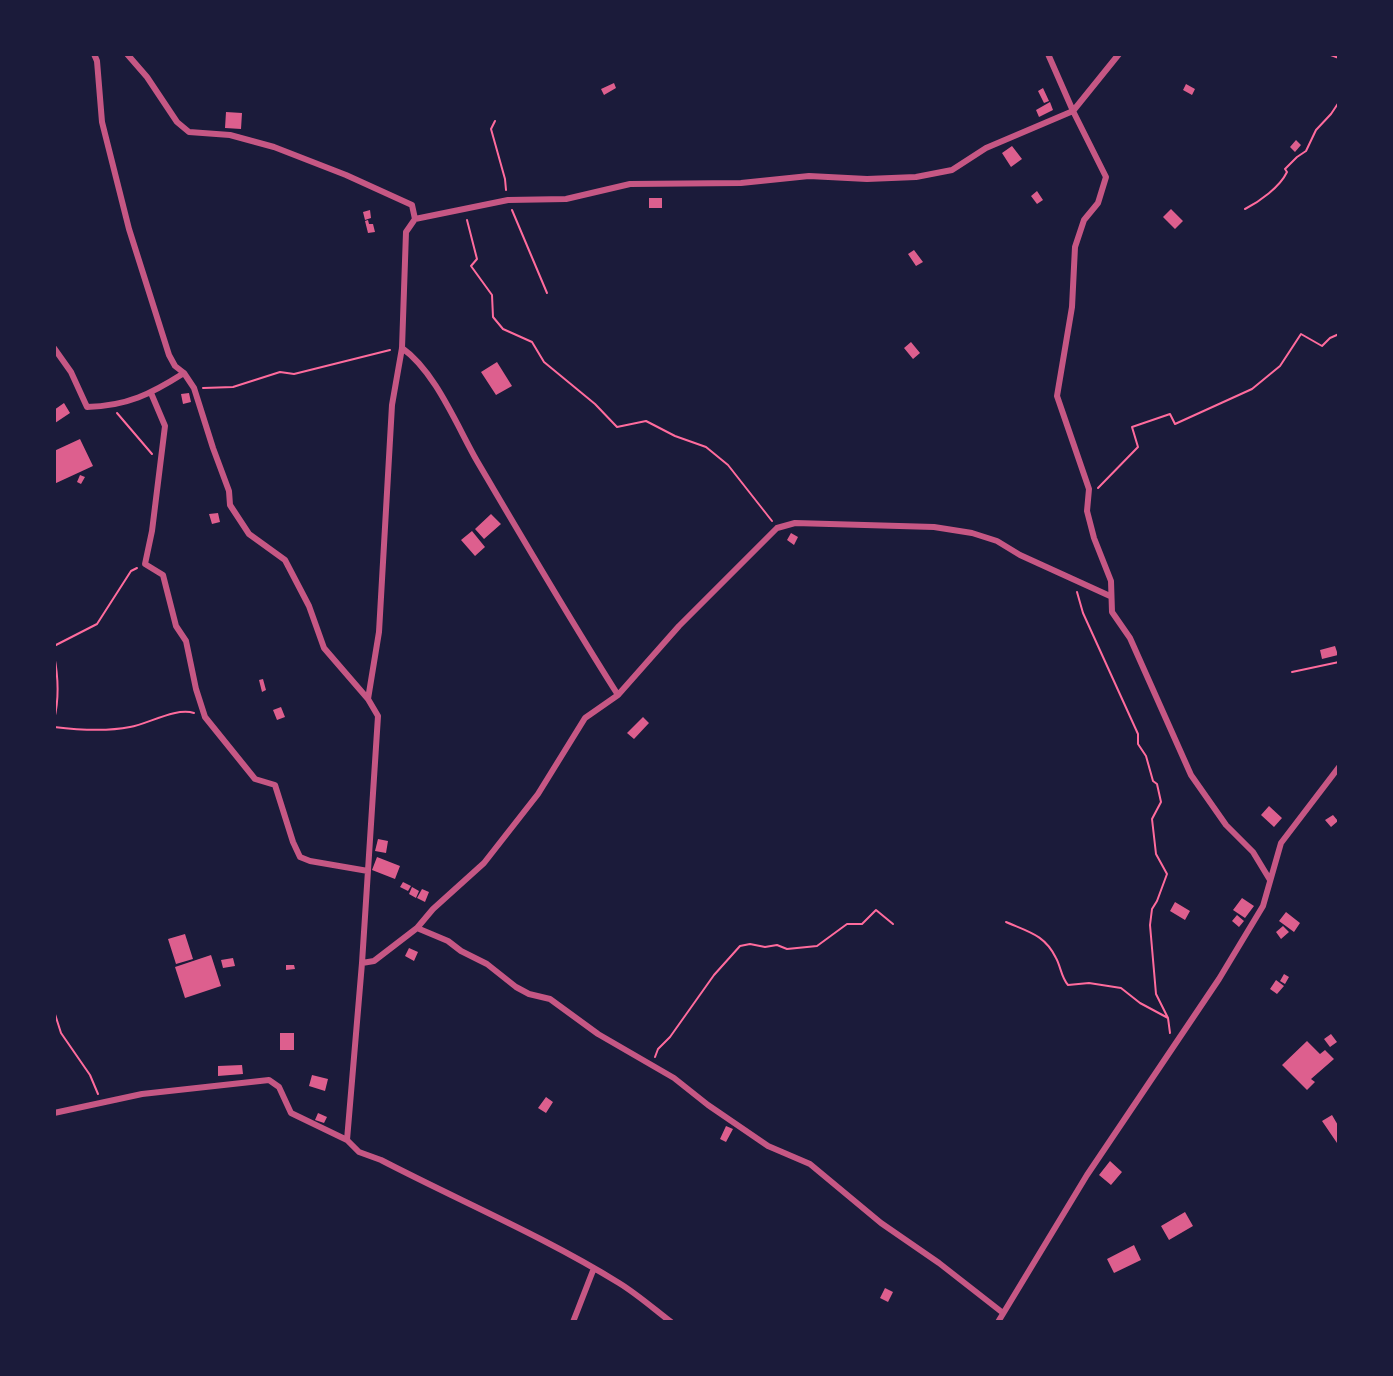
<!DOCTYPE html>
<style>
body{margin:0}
#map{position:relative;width:1393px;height:1376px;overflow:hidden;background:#1b1b3a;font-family:Roboto,sans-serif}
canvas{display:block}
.frame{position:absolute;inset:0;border:56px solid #1b1b3a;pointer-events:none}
</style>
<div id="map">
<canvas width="1393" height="1376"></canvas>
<div class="frame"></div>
</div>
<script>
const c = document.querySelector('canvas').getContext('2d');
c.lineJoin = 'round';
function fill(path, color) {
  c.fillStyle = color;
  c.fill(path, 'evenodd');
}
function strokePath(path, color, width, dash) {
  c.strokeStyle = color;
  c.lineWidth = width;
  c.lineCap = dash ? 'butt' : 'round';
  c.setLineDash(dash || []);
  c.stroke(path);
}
fill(new Path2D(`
 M614 83 616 88 604 95 601 89Z
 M1186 84 1195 89 1192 95 1183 90Z
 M1043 88 1049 101 1044 103 1038 91Z
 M1050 102 1053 110 1039 117 1036 110Z
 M226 112 242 113 241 129 225 128Z
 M1296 140 1301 145 1295 152 1290 147Z
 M1012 146 1022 159 1011 167 1002 153Z
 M1037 191 1043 200 1037 204 1031 196Z
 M649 198H662V208H649Z
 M1171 209 1183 221 1175 229 1163 217Z
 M370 210 371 218 365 220 363 212Z
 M368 220 369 224H373L375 232 368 233 365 221Z
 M914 250 923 262 916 266 908 254Z
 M911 342 920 353 913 359 904 348Z
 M497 362 512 386 496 395 481 372Z
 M189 393 191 402 183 404 181 394Z
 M64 403 70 413 55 423 54 410Z
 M80 439 93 466 54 484V451Z
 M80 475 85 477 81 484 77 482Z
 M218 513 220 522 212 524 209 514Z
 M491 514 501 524 484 539 475 529Z
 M472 531 485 547 475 556 461 540Z
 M791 533 798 537 794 545 787 540Z
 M1335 646 1338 655 1322 659 1320 650Z
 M263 679 266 690 262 692 259 680Z
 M281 707 285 717 277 720 273 710Z
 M643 717 649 723 634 739 627 733Z
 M1269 806 1282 818 1274 827 1261 815Z
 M1333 815 1338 821 1331 827 1325 820Z
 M378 839 388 841 386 853 375 851Z
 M377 857 400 866 395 879 372 870Z
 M403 882 411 886 408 891 400 887Z
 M412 887 419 891 416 898 409 894Z
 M422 889 429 892 425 902 417 898Z
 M1242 898 1254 906 1245 918 1233 910Z
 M1175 902 1190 911 1185 920 1170 911Z
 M1286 912 1300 923 1294 932 1279 921Z
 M1237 915 1244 921 1239 927 1232 921Z
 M1283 926 1289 932 1281 939 1276 932Z
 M185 934 193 959 176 964 168 939Z
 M409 948 418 952 414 961 405 956Z
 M211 955 221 986 185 998 175 967Z
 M233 958 235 966 223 968 221 960Z
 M286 965H294L295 969 286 970Z
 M1284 974 1289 977 1285 984 1280 981Z
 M1276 980 1284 986 1277 994 1270 989Z
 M280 1033H294V1050H280Z
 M1331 1034 1337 1042 1330 1047 1324 1039Z
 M1307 1041 1320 1054 1325 1050 1334 1059 1311 1079 1315 1082 1307 1090 1282 1065Z
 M242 1065 243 1074 218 1076V1066Z
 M312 1075 328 1079 325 1091 309 1086Z
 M546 1097 553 1102 546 1113 538 1108Z
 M318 1113 327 1117 324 1123 315 1120Z
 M1332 1115 1339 1127V1142L1337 1143 1322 1121Z
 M726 1126 733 1129 726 1142 720 1139Z
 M1110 1161 1122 1172 1111 1185 1099 1175Z
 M1185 1212 1193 1226 1169 1240 1161 1226Z
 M1134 1245 1141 1260 1114 1273 1107 1259Z
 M885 1288 893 1292 888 1302 880 1298Z`), '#dd5f8e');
strokePath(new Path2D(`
 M1328 54 1339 58
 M495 121 491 129 505 179 506 190
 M1245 209C1259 202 1280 187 1287 172L1285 169 1297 157 1306 151 1316 130 1331 114 1339 102
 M512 210 547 293
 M467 220 477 259 471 266 492 295 493 317 503 329 532 342 544 362 595 404 617 427 646 421 675 436 706 447 728 465 772 521
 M203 388 233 387 280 372 294 374 390 350
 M117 413 152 454
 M1098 488 1138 447 1132 427 1170 414 1175 424 1252 389 1280 366 1301 334 1322 346 1330 338 1339 334
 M1077 592 1083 613 1138 734V744L1146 756 1153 781 1157 784 1161 802 1152 819 1156 854 1167 874 1157 901 1152 909 1150 925 1156 994 1168 1018 1170 1033
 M54 646 97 624 131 571 137 568
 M54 655C58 675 59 700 54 720
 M1292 672 1339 662
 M54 727C79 730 105 732 130 727 148 724 176 707 194 713
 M1006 922C1029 932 1045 935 1056 958 1061 967 1061 977 1068 985L1089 983 1121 988 1140 1003 1168 1018
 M54 1011 61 1033 90 1075 98 1094
 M655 1057 658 1049 670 1037 714 975 740 946 750 944 765 947 777 945 787 949 817 946 847 924H862L876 910 893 924`), '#ff6b9d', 2);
strokePath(new Path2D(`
 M94 54 97 61 102 122 129 229 169 355 175 366 184 373 194 388 213 448 229 491 230 505 249 534 285 560 309 606 324 648 368 699 378 716 362 963 347 1140 359 1152 381 1160C460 1201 543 1236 619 1283 637 1294 654 1309 671 1322
 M127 54 147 77 177 122 189 132 230 135 274 147 346 175 412 205 415 219 406 232 402 348 392 405 379 632 368 699
 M1048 54 1073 111 1106 177 1098 203 1084 220 1075 247 1072 307 1057 396 1089 489 1087 511 1094 538 1111 581 1112 612 1130 638 1191 775 1226 825 1253 852 1270 880
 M415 219 508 200 566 199 630 184 741 183 809 176 867 179 916 177 952 170 986 148 1073 111 1119 54
 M54 348 71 372 87 407C127 406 151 394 184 373
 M402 348C435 371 457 426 477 461 523 539 569 618 618 695
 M151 393 165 426 152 531 145 564 163 575 176 626 186 641 196 689 205 717 255 779 275 785 293 842 300 857 310 861 368 871
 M417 928 433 909 484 863 538 794 585 718 618 695 679 626 777 528 795 523 934 527 972 533 997 541 1020 555 1110 596
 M362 963 374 961 417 928 448 941 461 951 487 964 516 987 529 994 550 999 598 1034 674 1078 708 1105 768 1146 810 1164 881 1223 939 1263 1003 1313
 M54 1113 142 1094 269 1080 279 1087 291 1113 347 1140
 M573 1322 594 1268
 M998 1322 1087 1175 1219 979 1263 906 1281 843 1339 767`), '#c65784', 6);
</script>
